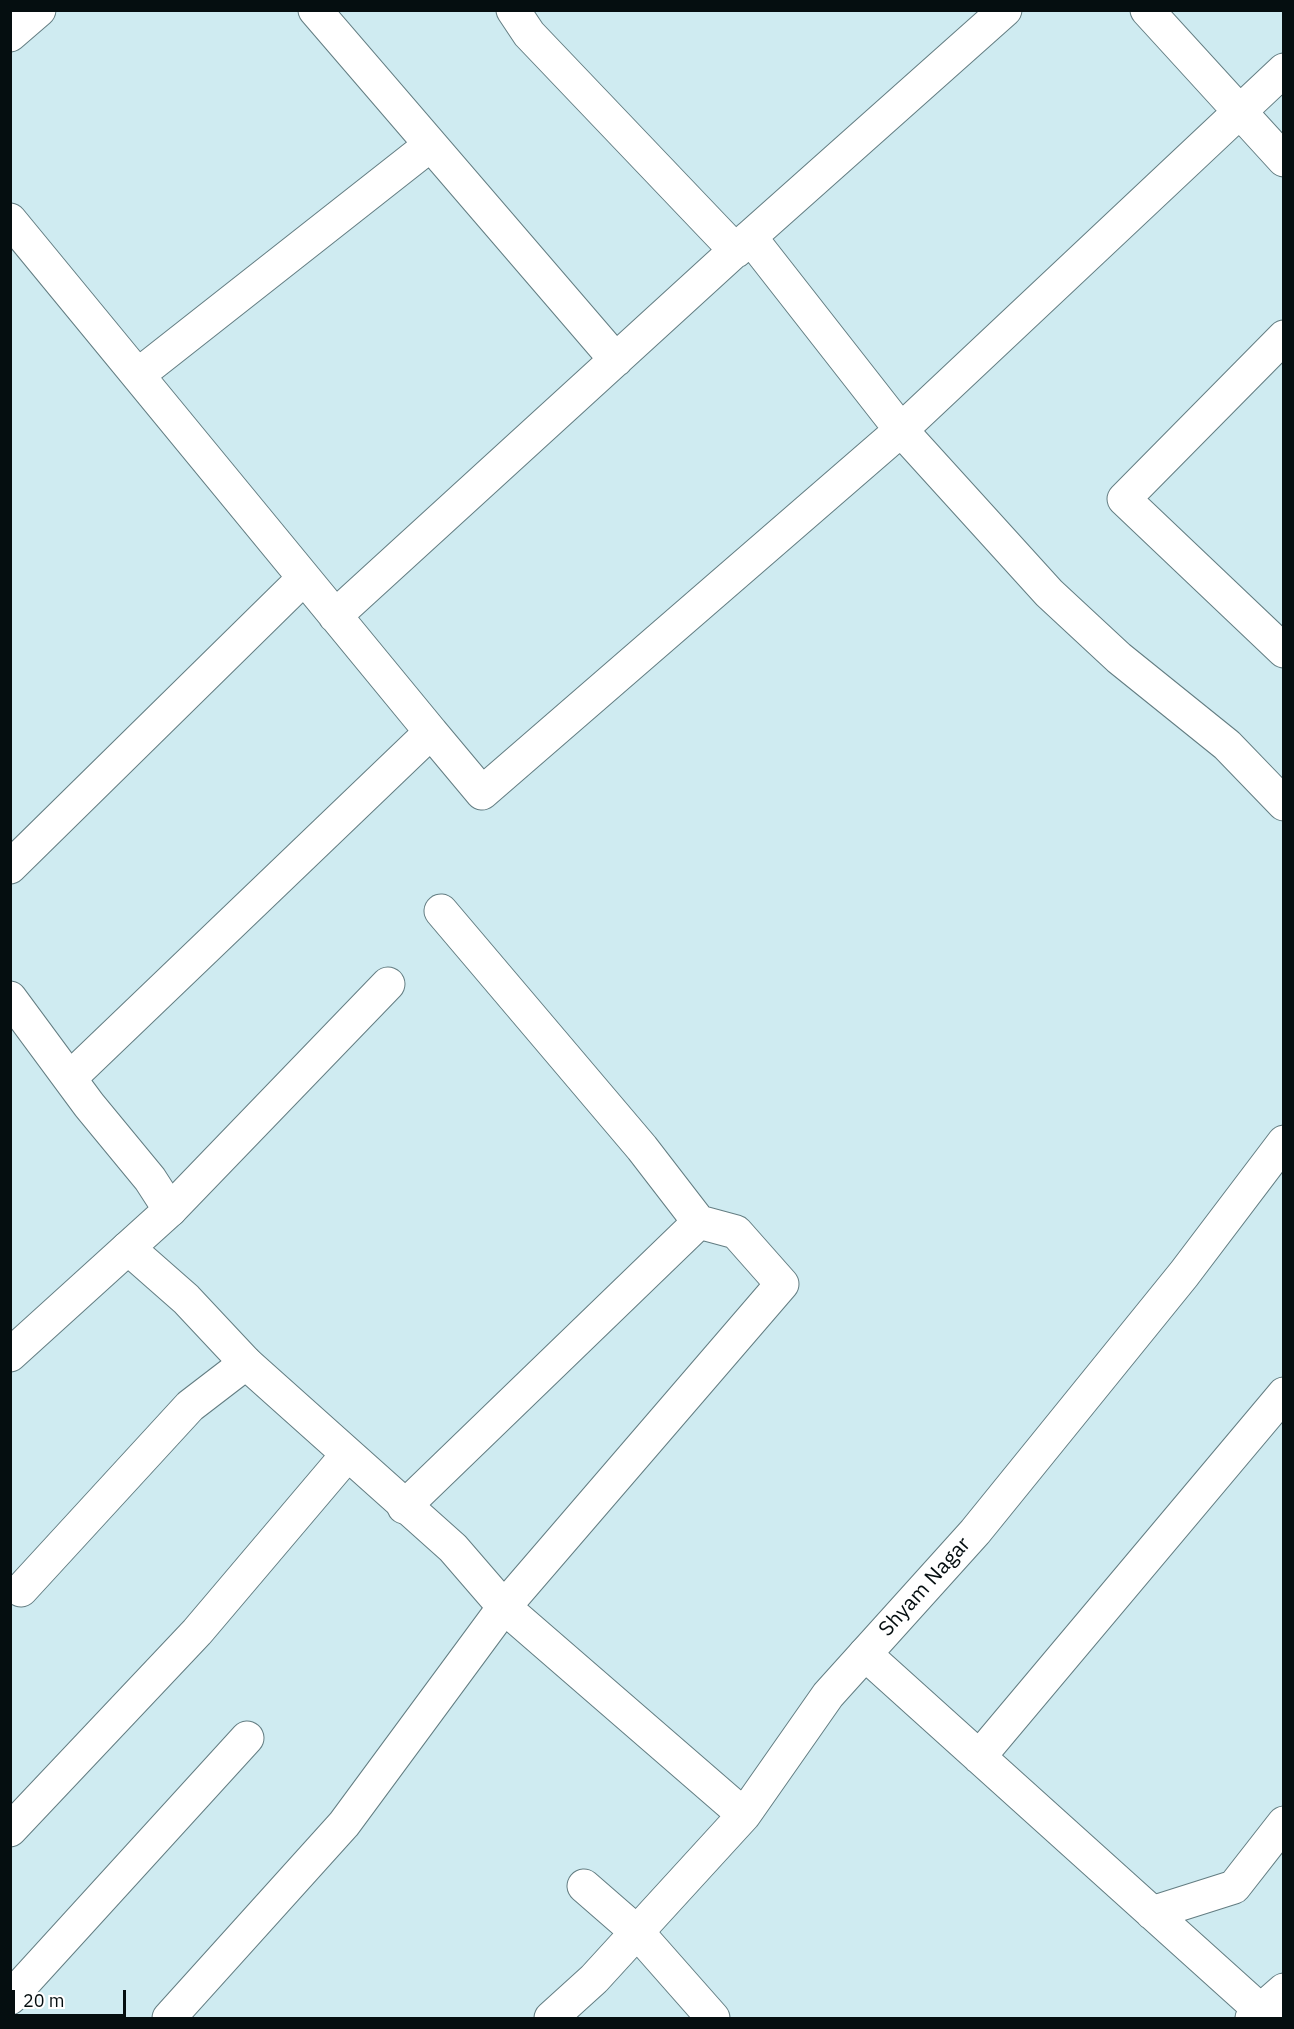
<!DOCTYPE html>
<style>
body{margin:0}
#map{position:relative;width:1294px;height:2029px;overflow:hidden;background:#cfebf1;font-family:"IBM Plex Sans",sans-serif}
canvas{display:block}
.frame{position:absolute;inset:0;border:12px solid #050e10;pointer-events:none}
.scale{position:absolute;left:12px;top:1990px;width:114px;height:27px;box-sizing:border-box;border:3px solid #050e10;border-top:0;padding-left:8px;font-size:18px;line-height:21px;white-space:nowrap;color:#050e10;-webkit-text-stroke:4px #fff;paint-order:stroke}
</style>
<div id="map">
<canvas width="1294" height="2029"></canvas>
<div class="frame"></div>
<div class="scale">20 m</div>
</div>
<script>
const c = document.querySelector('canvas').getContext('2d');
c.lineJoin = 'round';
function strokePath(path, color, width, dash) {
  c.strokeStyle = color;
  c.lineWidth = width;
  c.lineCap = dash ? 'butt' : 'round';
  c.setLineDash(dash || []);
  c.stroke(path);
}
function label(font, color, halo, rows, align = 'center') {
  c.font = font + ' "IBM Plex Sans",sans-serif';
  c.lineWidth = 5;
  c.setLineDash([]);
  c.textBaseline = 'middle';
  c.strokeStyle = halo;
  c.fillStyle = color;
  for (const [text, x, y, turn = 0] of rows) {
    c.save();
    c.translate(x, y);
    c.rotate((+turn || 0) * Math.PI / 180);
    c.textAlign = isNaN(turn) ? turn : align;
    if (halo) c.strokeText(text, 0, 0);
    c.fillText(text, 0, 0);
    c.restore();
  }
}
const street = new Path2D(`
 M315 10 616 360
 M513 10 529 34 736 251
 M1147 10 1284 160
 M10 35 39 10
 M1284 70 901 430 1049 593 1119 658 1227 745 1284 804
 M10 220 431 732 70 1078
 M750 237 1005 10
 M1284 337 1124 499 1284 651
 M138 375 429 146
 M335 616 750 237 901 430 482 793 431 732
 M10 867 304 578
 M170 1210 388 984
 M10 1355 128 1248
 M404 1507 699 1222
 M21 1590 190 1406 246 1363
 M865 1654 1269 2018
 M979 1757 1284 1394
 M10 1830 197 1632 347 1455
 M584 1886 638 1933 713 2018
 M1152 1913 1234 1887 1284 1823
 M10 1998 247 1738
 M169 2018 344 1824 504 1607 782 1284 736 1232 699 1222 642 1148 441 911
 M1252 2018 1284 1990`);
const secondary = new Path2D(`
 M10 998 89 1105 150 1179 170 1210 128 1248 186 1299 246 1363 453 1548 504 1607 744 1815
 M551 2018 594 1979 744 1815 828 1695 975 1532 1184 1274 1284 1142`);
strokePath(street, '#637d82', 35);
strokePath(secondary, '#637d82', 35);
strokePath(street, '#fff', 33);
strokePath(secondary, '#fff', 33);
label('21px', '#050e10', '#fff', [
 ["Shyam Nagar",925,1587,-48]
]);
</script>
